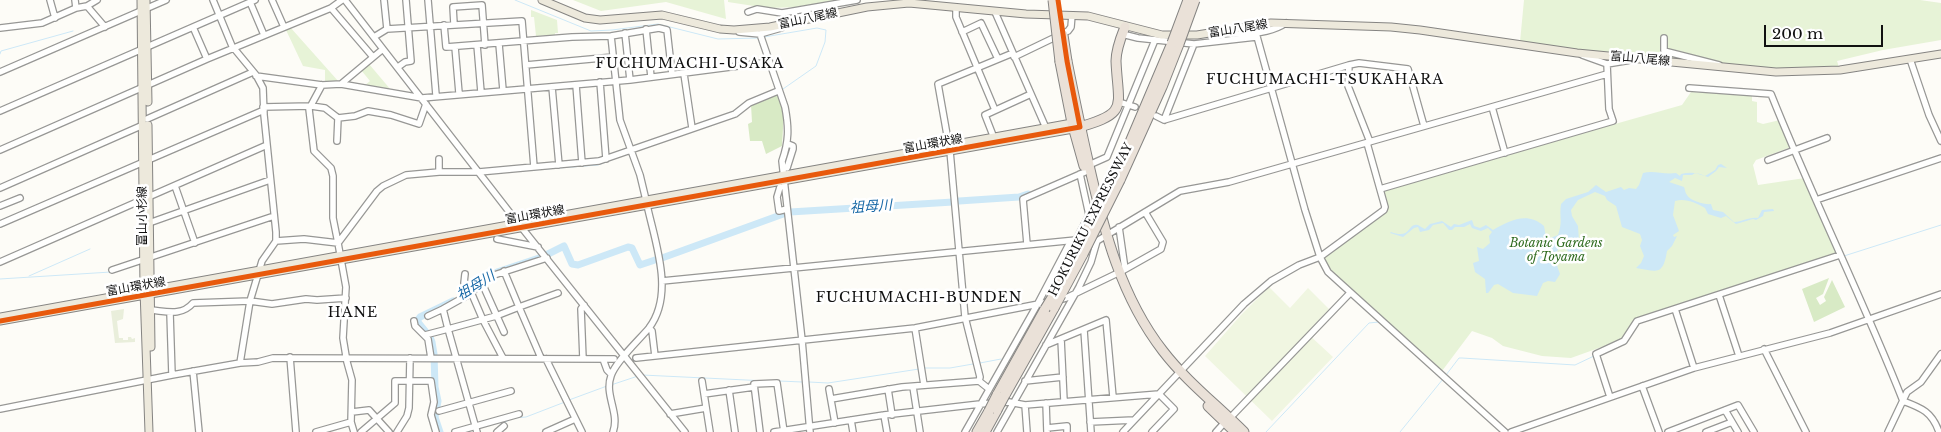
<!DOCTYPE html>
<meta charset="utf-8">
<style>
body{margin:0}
#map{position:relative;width:1941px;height:432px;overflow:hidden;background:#fdfcf7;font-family:"Libre Baskerville",serif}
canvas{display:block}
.scale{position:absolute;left:1764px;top:25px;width:119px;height:22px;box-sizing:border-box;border:2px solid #111;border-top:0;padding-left:6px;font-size:15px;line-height:18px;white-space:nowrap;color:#111;-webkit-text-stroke:4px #fff;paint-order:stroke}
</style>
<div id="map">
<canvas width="1941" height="432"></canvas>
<div class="scale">200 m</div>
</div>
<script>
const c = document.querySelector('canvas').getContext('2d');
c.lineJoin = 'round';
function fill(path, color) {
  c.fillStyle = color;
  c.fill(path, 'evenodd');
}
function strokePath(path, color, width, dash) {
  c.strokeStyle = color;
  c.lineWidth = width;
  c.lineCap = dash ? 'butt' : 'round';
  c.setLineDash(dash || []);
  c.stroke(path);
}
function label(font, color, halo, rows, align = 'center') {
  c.font = font + ' "Libre Baskerville","Noto Sans JP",serif';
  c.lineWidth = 5;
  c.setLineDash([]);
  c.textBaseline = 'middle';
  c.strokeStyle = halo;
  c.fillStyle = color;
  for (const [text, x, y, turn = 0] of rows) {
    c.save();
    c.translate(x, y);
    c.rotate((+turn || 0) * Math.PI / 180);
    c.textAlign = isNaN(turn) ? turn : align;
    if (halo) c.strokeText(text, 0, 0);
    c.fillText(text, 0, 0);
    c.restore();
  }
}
fill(new Path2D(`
 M573 0H724L726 19 666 2 601 11Z
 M728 0H843L801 7 767 8 728 2Z
 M1524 0H1920L1941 3V40L1883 50 1837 61 1840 70 1815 72 1660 61 1520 42Z
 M531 10 557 20 558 33H555V35L536 36 534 17H531Z
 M290 27 339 82 325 83V70L303 66 286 30Z
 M369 64 391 90 364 86 370 81 361 70Z
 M1691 92 1752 95V101L1757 102V122L1763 124 1780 120 1791 147 1756 160 1753 165 1758 185 1805 178 1837 253 1637 318 1621 340 1571 358 1542 356 1503 346 1492 338 1472 331 1442 371 1330 270 1325 262V256L1388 210 1384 193 1386 189 1682 105Z`), '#e7f3d7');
fill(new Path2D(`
 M777 92 784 110 782 146 766 154 762 141H750L748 124 752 122 751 105Z
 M1829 278 1823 294 1816 298 1820 305 1826 301 1824 297 1832 280 1845 307 1814 322 1802 289Z`), '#d8eac5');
fill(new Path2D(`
 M124 309 123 319 117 321 119 338H123V340H128V337H131L132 339 135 338V342L115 343 111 311Z`), '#e9eedb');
fill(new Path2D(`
 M1269 287 1290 308 1308 288 1329 309 1307 333 1333 357 1272 421 1205 356 1241 315Z`), '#f0f6e1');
fill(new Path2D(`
 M1721 164 1727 168 1719 167 1716 171 1708 177 1695 173 1692 175H1683L1682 181 1675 178 1669 182 1684 187C1685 189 1685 193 1687 195 1690 201 1706 205 1711 204L1713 210 1723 212 1734 222C1743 222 1748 217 1758 218L1762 210 1773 209 1774 211 1764 212 1763 216 1756 220 1753 219 1736 224 1726 216 1721 218 1708 214 1705 208C1696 203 1686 198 1675 201L1673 215 1679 231 1673 235 1674 237 1677 236 1672 246 1667 251C1663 277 1656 271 1636 268L1641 263 1644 256 1640 246 1642 240 1640 234 1622 227 1616 206 1607 200 1605 196 1595 192 1578 200 1571 210 1572 216 1578 226 1579 241 1583 252 1580 260H1571C1570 252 1567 248 1560 246L1554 257 1560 274 1555 282 1548 281 1543 283 1537 296 1513 293 1498 284 1494 285 1488 293H1486L1485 279 1475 272 1473 263 1479 261 1477 247 1483 249 1490 243 1489 236 1492 232 1488 228 1481 231 1472 228 1470 224 1464 227H1455L1452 230H1449L1443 223 1433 225 1429 230 1420 232 1418 227 1414 228 1403 237 1390 233 1391 232C1412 240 1407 222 1418 225 1420 226 1422 228 1425 229L1430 224 1442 221 1451 227 1454 224 1459 225 1472 220 1474 226 1480 228 1486 225 1493 230C1509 221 1527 211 1544 226L1546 237 1548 239 1558 235C1563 222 1559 216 1561 204L1566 199 1588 192 1596 185 1606 192 1621 187 1624 190 1629 188 1636 189 1639 185 1643 173C1654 170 1664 175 1676 173L1680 176 1681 174C1689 172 1697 172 1705 176L1715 170 1718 165Z`), '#cde8f7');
strokePath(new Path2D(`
 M515 0 591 31 612 30 658 24 718 39 758 38
 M764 37 817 28 826 30 825 42 816 66 783 89
 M0 54 1 51 73 31
 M756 103 767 99
 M634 152 647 147
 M507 172 598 165 630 153
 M0 185 33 170
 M1844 256 1941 225
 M115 272 140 264
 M29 276 90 249
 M0 279 111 272
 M1678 311 1703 303
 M1633 333 1639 323 1674 312
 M980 363 1001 359
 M923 368H950L973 364
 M642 375 767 381
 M1446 375 1459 358H1462L1575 365 1594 356
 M779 381 802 382
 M809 382 828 383 919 369
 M611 385 638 376
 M569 400 607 386
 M514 418 526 417 565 402
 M503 424 510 419
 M1266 432 1369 323 1379 322
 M1400 432 1443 379`), '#cde8f7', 1);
strokePath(new Path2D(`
 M959 201 1019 197 1028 194
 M790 212 953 202
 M662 258 786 213
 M497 272 542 257 564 246 572 264 578 265 628 247 632 248 640 265 658 259
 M440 432 435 417 438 401 435 387 434 354 432 342 430 337 417 321 420 317 453 301`), '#cde8f7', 7);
const minor = new Path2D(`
 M50 0 55 18
 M75 0 76 8
 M213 0 232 46 256 75 263 88 264 115 276 232V241L262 261 250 301 240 363
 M272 0 284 27
 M345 0 514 218 685 432
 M384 0 387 29
 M428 0 436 95
 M250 2 264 35
 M87 6 105 27
 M331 8 373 57
 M956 8V17L995 110
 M748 12 757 9 782 13 857 0
 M995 12 1046 128
 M454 24 453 7 482 5 485 45
 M444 25 446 47 572 37 611 36 659 28 667 30 672 74
 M193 27 207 59
 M0 28 42 23 76 8 87 6 97 0
 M646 29 651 77
 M739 32 760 34 781 28
 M962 32 981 23 998 59
 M625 33 630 80
 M1222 33C1243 35 1268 35 1286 23
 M1256 33 1305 210 1320 257 1328 272 1505 432
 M760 34 785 107C789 128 789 141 782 161L802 340 810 432
 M1122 34 1138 38 1194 44 1164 120
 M611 36 620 120 640 175 646 200
 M374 37 387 29 522 21 534 167
 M1664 38V51L1719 65
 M499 44 503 90
 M1194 44 1256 37
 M477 45 481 92
 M455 47 459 93
 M1582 55 1607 64 1631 60
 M1014 57 1068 31 1071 27 1072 15
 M1910 59 1929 115 1941 141
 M526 65 613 57
 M1349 65 1348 86 1370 142
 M398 67 405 62 411 61 406 0
 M0 72 166 0
 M684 74 692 128
 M256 76 322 85 341 84 422 98 630 80 769 62
 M600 82 606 159
 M341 84 383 49
 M576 85 582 163
 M552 87 559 165
 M1689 88 1771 94C1812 197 1862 297 1903 401 1922 408 1932 412 1939 432
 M1119 102 1135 107
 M263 107 311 106 325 108 338 118 355 116 368 111 391 115 419 124 426 104
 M1492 107 1505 153
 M0 111 255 0
 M1156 116 1164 120 1349 65 1359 63 1408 69 1424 126
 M147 119 253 72
 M994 138 985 115 1031 94
 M337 141 338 118
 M949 146 938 84 1013 53
 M0 150 207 59 331 8 342 0
 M950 151 965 317 980 377 979 381 989 389
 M1768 160 1827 138
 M1089 165 1107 157 1155 40
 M787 168 793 149V146L788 144
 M439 172V159
 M175 186 195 243
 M780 187 777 197 779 211 787 209
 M0 188 143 125
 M1380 189 1613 121 1609 109 1607 64
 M1816 200 1941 158
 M0 206 20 198
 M149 223 270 180
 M0 224 264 110
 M1119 227 1125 269
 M497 239 538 247
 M276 241 304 239 338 243 333 218V176L331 168 314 151 309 109 322 85
 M1027 244 1023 199 1085 172
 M0 262 267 145
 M112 270 274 216
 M504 271 519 307 558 293
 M465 274 464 283 471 292 483 320 503 358
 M662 281 1076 240 1089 215 1080 174
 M482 283 504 332
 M1719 295 1739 356
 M1058 300 1066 298 1122 271 1161 249 1163 242 1145 212
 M443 309 468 295 491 276 547 258
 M1675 309 1694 368
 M150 310C165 311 181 317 193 303L250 301 272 304 306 299 317 300 346 298
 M170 313 172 375
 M414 321 415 326 428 339 431 358
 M649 328 652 331 655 356
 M915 328 924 385
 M1084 330 1091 432
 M425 335 448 329 443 309 428 316
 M1061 339 1064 401
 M1046 345 1106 320 1113 397
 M1764 349 1806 432
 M290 357 296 432
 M636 358 915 328 1049 302
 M546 359 582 432
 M583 359 581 309 584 305
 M603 359 607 370 611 374
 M193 371 199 432
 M702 381 710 432
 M1025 381 1063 377
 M1642 386 1659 432
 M913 387 920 432
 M829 389 835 423
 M888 389 892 415
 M729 390 735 432
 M704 394 754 387
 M1610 397 1596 354 1624 341 1637 321 1840 255
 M831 399 902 387 979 381
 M1046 403 1047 432
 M1025 405 1027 432
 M0 409 172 375 240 363 258 362 273 358 614 359
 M1725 410 1738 432
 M439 411 511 391
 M352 412 369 410 389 432
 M670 414 706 408
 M884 415 887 432
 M1230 418 1350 293
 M851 420 853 432
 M1090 422 1134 420
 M1047 428 1067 426V432
 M316 432 351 422
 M354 432 351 422 352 380 347 362 343 338 346 287 338 243 377 191 383 186 406 175 439 172H479L599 161 735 114 749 103 778 91
 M361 432 395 403V381H431L434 402 431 415 436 432
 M397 432 407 416 409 408 410 358
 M455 432 519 414
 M477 432 448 329 496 316 519 307 541 358
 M497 432 504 426
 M546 432 575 419
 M613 432C620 413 604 395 611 376 615 362 639 340 649 328 675 294 655 242 647 205
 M760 432 754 384 777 383 784 432
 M774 432 884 415 980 404 1009 402 1025 405 1159 394 1174 409 1152 432
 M965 432 1037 305 1068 246 1074 245 1076 240
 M997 432 1079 287 1091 262 1097 241 1180 191 1229 182 1607 74
 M1123 432 1244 304 1271 281 1299 265 1320 257 1384 210 1385 207 1367 143
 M1216 432 1225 422
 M1511 432 1694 368 1830 333 1941 294
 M1668 432 1738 405 1754 432
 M1706 432 1732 422
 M1888 432 1907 392 1921 382 1941 354`);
const major = new Path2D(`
 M141 0 144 290 149 432
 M146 0 148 102
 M542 0 585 18 600 20 662 15 720 29 734 30 770 27 867 7 909 3 1026 14 1088 16 1162 35H1197L1271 23 1391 27 1420 30 1577 53 1776 72 1840 70 1941 54
 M148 125 151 347
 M0 317 1072 123
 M0 321 1073 129`);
const highway = new Path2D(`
 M1067 61C1074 96 1081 130 1089 165 1104 231 1121 297 1163 351 1186 381 1217 405 1244 432
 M1060 62 1072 123 1084 166
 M1076 128C1130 113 1118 108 1116 61 1116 49 1121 37 1125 27
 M1116 175 1172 43
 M1120 180 1162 87 1179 44
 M1061 295 1083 254
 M1053 296 1077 250
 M997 395 1045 309
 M1005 395 1054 308
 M1208 406 1235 432
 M977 432 989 411
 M985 432 997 410`);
strokePath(minor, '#979795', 8);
strokePath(major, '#858482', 9);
strokePath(highway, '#858482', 11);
strokePath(minor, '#fffffe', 5.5);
strokePath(major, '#ede9dc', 7);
strokePath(highway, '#eae1d8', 9);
const highwayBridge = new Path2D(`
 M1053 0 1060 62
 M1063 35 1067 61
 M1172 43 1188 0
 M1179 44 1195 0
 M1077 250 1116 175
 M1083 254 1120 180
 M1054 308 1061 295
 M1045 309 1053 296
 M997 410 1005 395
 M989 411 997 395`);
strokePath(highwayBridge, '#858482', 11, []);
strokePath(highwayBridge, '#eae1d8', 9);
strokePath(new Path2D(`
 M0 321 1080 127 1067 61 1058 0`), '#e8590c', 5);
label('12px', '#111', '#fff', [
 ["富山八尾線",808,19,-12],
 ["富山八尾線",1238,29,-9],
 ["富山八尾線",1640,59,5],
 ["富山環状線",933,144,-10],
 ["富山環状線",535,215,-10],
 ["富山小杉線",143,216,-90],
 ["HOKURIKU EXPRESSWAY",1091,220,-63],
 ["富山環状線",136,287,-10]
]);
label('italic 12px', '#2f6b1f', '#fff', [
 ["Botanic Gardens",1556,244],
 ["of Toyama",1556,258]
]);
c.letterSpacing = '1px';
label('14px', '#111', '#fff', [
 ["FUCHUMACHI-USAKA",690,64],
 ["FUCHUMACHI-TSUKAHARA",1325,80],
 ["FUCHUMACHI-BUNDEN",919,298],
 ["HANE",353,313]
]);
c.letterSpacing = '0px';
label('italic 14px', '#1768a6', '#fff', [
 ["祖母川",871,207,-4],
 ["祖母川",476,286,-32]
]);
</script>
